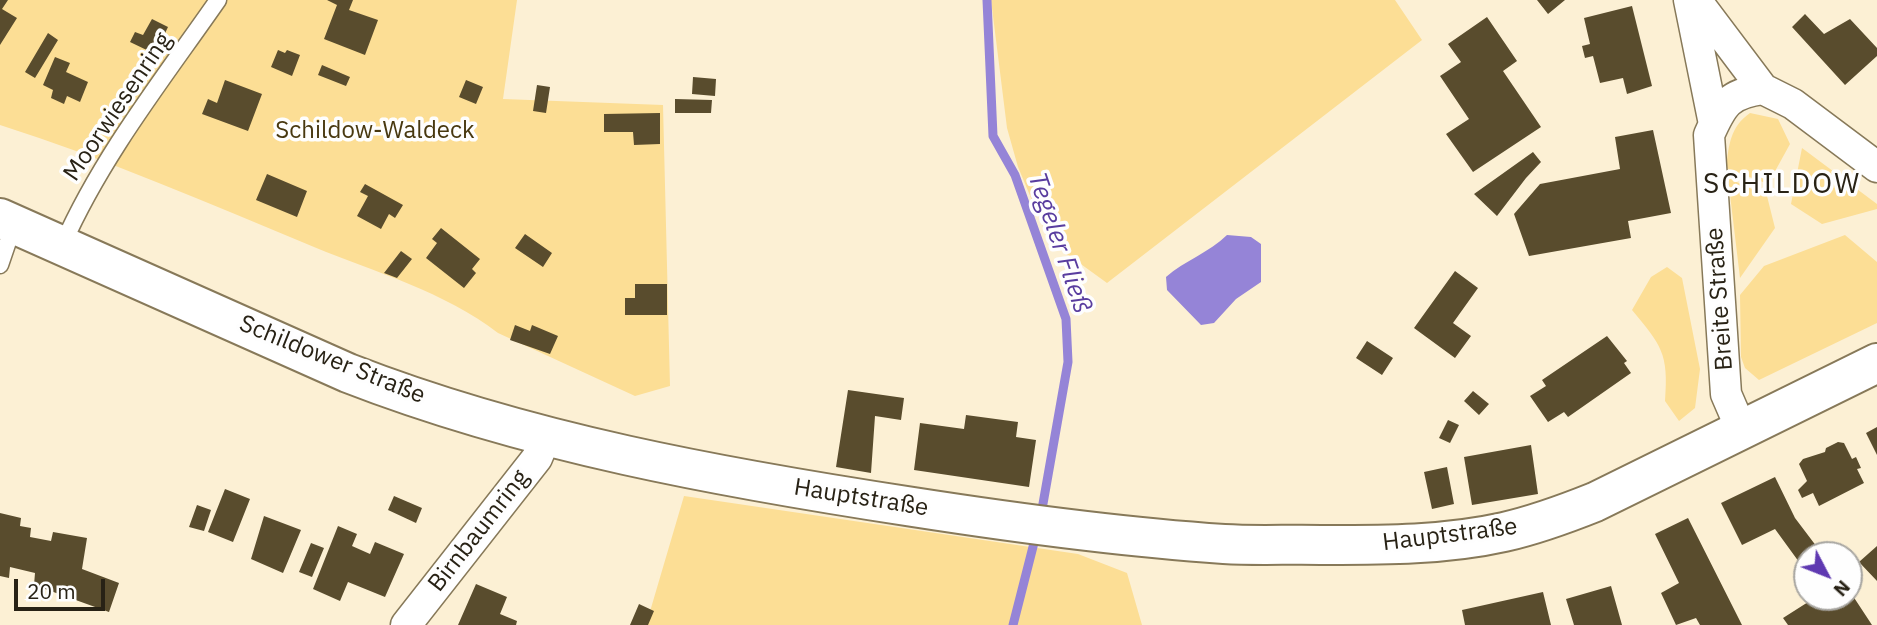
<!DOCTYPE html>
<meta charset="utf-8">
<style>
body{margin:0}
#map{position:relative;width:1877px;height:625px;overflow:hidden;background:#fcf0d4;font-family:"IBM Plex Sans",sans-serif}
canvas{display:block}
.north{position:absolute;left:1793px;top:541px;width:70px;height:70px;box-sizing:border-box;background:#fefefe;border:2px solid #a8a6a1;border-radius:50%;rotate:132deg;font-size:19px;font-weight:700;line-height:28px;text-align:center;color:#282215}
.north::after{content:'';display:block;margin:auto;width:24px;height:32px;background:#5f39b1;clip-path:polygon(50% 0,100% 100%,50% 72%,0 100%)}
.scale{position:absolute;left:14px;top:579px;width:91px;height:32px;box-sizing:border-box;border:4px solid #282215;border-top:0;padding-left:9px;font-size:21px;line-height:24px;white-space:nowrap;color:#282215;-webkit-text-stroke:5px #fefefe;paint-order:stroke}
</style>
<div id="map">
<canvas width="1877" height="625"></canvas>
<div class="north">N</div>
<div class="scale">20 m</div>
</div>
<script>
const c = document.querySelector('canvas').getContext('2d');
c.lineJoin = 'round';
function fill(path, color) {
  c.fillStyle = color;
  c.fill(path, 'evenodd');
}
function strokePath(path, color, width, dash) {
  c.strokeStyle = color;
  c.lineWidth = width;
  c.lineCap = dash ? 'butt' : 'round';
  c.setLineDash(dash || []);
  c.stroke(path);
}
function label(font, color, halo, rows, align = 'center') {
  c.font = font + ' "IBM Plex Sans",sans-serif';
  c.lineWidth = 7;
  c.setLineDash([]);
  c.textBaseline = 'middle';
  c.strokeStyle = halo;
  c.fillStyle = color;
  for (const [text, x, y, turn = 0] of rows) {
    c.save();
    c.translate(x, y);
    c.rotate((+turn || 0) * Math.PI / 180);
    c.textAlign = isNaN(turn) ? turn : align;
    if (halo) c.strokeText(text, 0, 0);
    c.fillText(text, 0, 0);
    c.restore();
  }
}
fill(new Path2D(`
 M0 0H517L503 99 663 105 670 386 635 396 498 333C445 292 375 272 314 247 210 204 107 159 0 125Z
 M991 0H1395L1422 40 1107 283 1049 241 1018 167 1007 128Z
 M1750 113 1778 119 1790 144 1768 184 1726 168C1729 145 1730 127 1750 113Z
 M1802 148 1877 204V209L1822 224 1791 204Z
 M1728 178 1767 196 1775 228 1740 278Z
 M1845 235 1877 262V323L1759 380 1745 368 1741 357 1740 295 1764 266Z
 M1667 267 1682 278 1700 369 1695 408 1679 421 1665 401C1669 353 1661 345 1632 310L1651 277Z
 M684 496 1078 554 1127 573 1142 625H646Z`), '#fcde95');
fill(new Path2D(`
 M1227 235 1251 237 1261 244V282L1236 299 1214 323 1201 325 1167 290 1166 277C1184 261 1210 252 1227 235Z`), '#9584d7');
strokePath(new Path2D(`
 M987 0 993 136 1015 175 1066 319 1068 362 1041 515
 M1013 625 1036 535`), '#9584d7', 9);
fill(new Path2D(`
 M0 0H8L2 9 17 18 0 45Z
 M327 0H353L349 10 378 20 365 55 324 39 337 5Z
 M1537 0H1565L1548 14Z
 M1632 6 1652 86 1627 94 1623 78 1600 83 1593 56 1585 58 1582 46 1590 44 1584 18Z
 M1805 14 1824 34 1850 19 1877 48V56L1845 85 1792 27Z
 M1487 17 1517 61 1503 71 1541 127 1473 172 1446 134 1469 119 1440 76 1461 62 1448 44Z
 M152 19 168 27 155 54 130 42 135 32 143 35Z
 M48 33 58 40 35 78 25 72Z
 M278 50 285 53 287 50 300 55 292 76 271 67Z
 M55 57 70 63 66 72 88 82 80 102 67 96 64 104 51 98 53 90 43 85Z
 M322 65 350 77 346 86 318 75Z
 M693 77 716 79 715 96 692 94Z
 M225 80 262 94 248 131 202 114 208 99 217 103Z
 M466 80 483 87 476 104 459 97Z
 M537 85 550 87 546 113 533 111Z
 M675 99 712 100 711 113H675Z
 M660 113V144L634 145 633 132H604V114Z
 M1653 130 1671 213 1628 221 1631 238 1529 256 1514 214 1540 184 1620 169 1615 137Z
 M1533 152 1541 162 1526 178 1497 216 1474 194Z
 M267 174 307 191 297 217 256 200Z
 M365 184 403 205 395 218 389 214 381 229 357 216 368 196 360 192Z
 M441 228 480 259 472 269 476 273 464 288 426 258 437 243 432 239Z
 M525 234 552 253 543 267 515 248Z
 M401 251 412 259 397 278 384 273Z
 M1455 271 1478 288 1453 323 1471 336 1455 358 1414 328Z
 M635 284H667V315H625V298H635Z
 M515 325 530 331 532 325 558 336 550 354 510 340Z
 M1607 336 1627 361 1624 363 1631 373 1568 417 1564 412 1548 422 1530 396 1546 386 1542 380Z
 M1367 341 1393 358 1382 375 1356 358Z
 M848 390 904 398 901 420 875 416 871 473 836 467Z
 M1473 391 1489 404 1479 415 1464 401Z
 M966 415 1018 422 1016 437 1036 440 1029 487 914 470 920 423 964 429Z
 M1448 420 1459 425 1450 443 1439 438Z
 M1877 427V455L1866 433Z
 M1838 442 1844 443 1852 459 1856 457 1861 468 1857 469 1864 483 1819 506 1813 493 1802 498 1798 490 1807 481 1799 464 1803 459 1825 452 1826 448Z
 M1531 445 1538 494 1472 505 1464 457Z
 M1447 467 1454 504 1432 509 1424 472Z
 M1775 477 1795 518 1823 555H1807V573L1775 529 1742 545 1721 503Z
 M225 489 250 499 233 542 208 532Z
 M394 496 422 508 416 523 388 510Z
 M197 505 211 510 204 531 189 527Z
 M0 513 21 518 20 526 31 528 30 537 51 541 53 532 87 538 82 569 119 583 109 612 34 585 35 573 10 567 9 578 0 576Z
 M264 516 301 530 283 573 251 559Z
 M1688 518 1742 625H1700L1696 618 1676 625 1661 593 1679 583 1655 534Z
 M338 526 357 534 352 546 370 554 375 542 404 554 385 597 348 582 340 601 313 589Z
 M311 543 324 548 312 577 299 572Z
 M1877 546V581L1859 562Z
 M476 584 507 597 500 614 517 621 516 625H458Z
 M1611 586 1622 625H1574L1566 599Z
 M1849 590 1872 625H1788L1783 618 1816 597H1849Z
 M1543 592 1551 625H1465L1462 610Z
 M639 604 654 611 648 625H630Z`), '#594c2d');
const service = new Path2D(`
 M63 244C102 156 163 79 218 0
 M0 265 14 224`);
const minor = new Path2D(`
 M1689 0 1714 124
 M1696 0 1763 89 1793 104 1877 167
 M1742 431 1726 394 1709 135C1723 103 1729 94 1763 89
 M406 625 537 458 547 434`);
const primary = new Path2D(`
 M0 218 348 373C528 443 723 478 913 507 1016 523 1120 537 1224 544 1257 546 1292 544 1326 545 1385 545 1446 545 1504 532 1535 525 1565 514 1595 502L1877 363`);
strokePath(service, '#877959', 19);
strokePath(minor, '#877959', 33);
strokePath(primary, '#877959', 42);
strokePath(service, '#fff', 16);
strokePath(minor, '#fff', 30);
strokePath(primary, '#fff', 38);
label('24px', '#282215', '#fefefe', [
 ["Moorwiesenring",118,107,-56],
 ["Breite Straße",1720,299,-94],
 ["Schildower Straße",332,360,22],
 ["Hauptstraße",861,498,9],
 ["Birnbaumring",479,531,-52],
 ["Hauptstraße",1450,535,-7]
]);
label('24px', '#48380f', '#fefefe', [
 ["Schildow-Waldeck",375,131]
]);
label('italic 26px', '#593d9f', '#fefefe', [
 ["Tegeler Fließ",1059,243,71]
]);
c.letterSpacing = '2px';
label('28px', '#282215', '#fefefe', [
 ["SCHILDOW",1782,185]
]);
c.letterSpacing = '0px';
</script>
